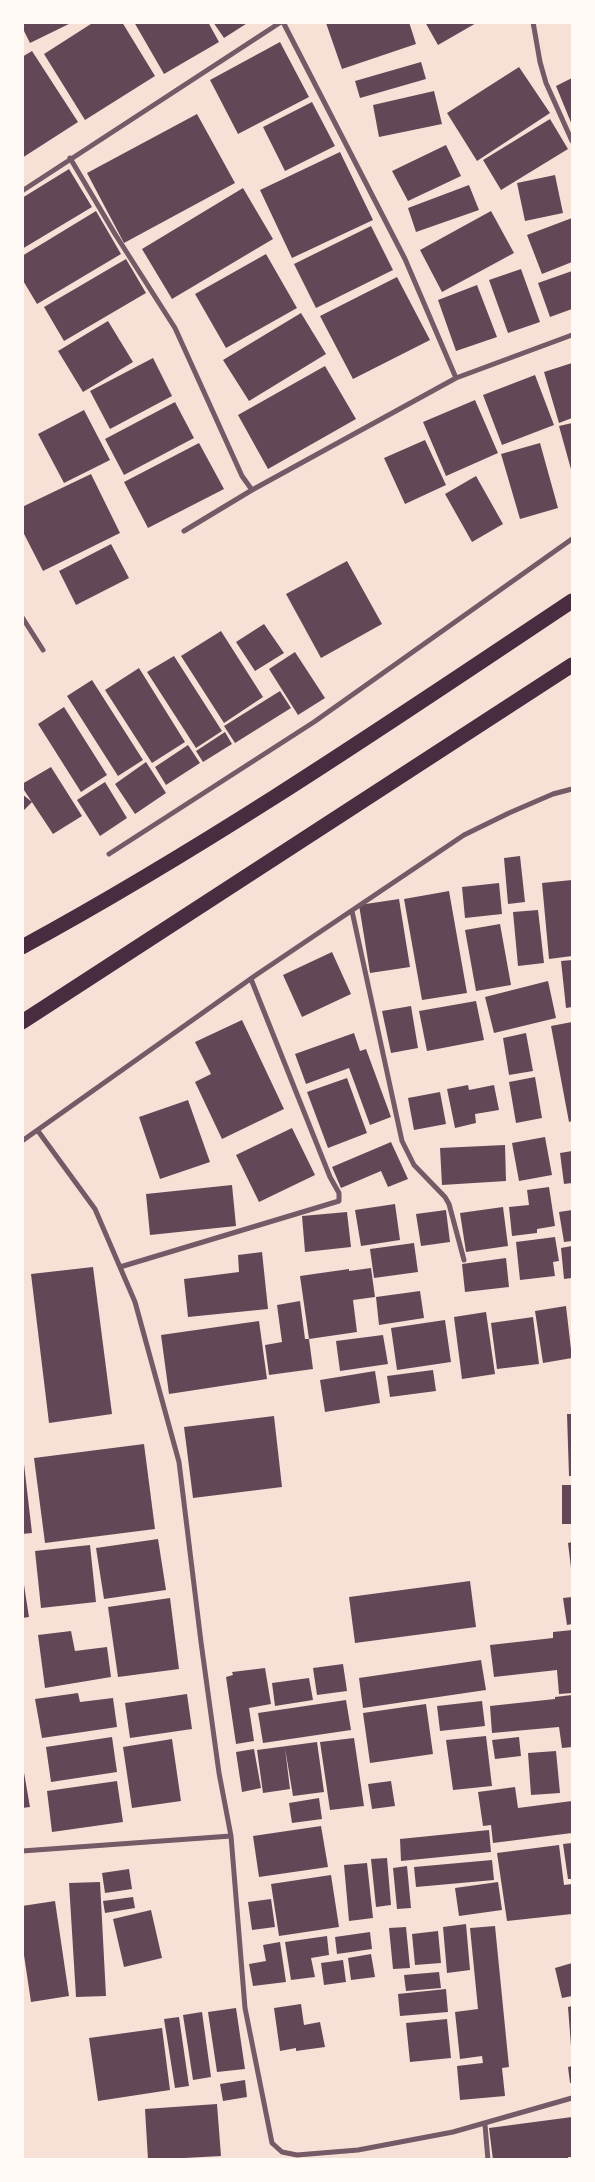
<!DOCTYPE html>
<style>
body{margin:0}
#map{position:relative;width:595px;height:2182px;overflow:hidden;background:#f7e1d7;font-family:"Exo 2",sans-serif}
canvas{display:block}
.frame{position:absolute;inset:0;border:24px solid #fffaf5;pointer-events:none}
</style>
<div id="map">
<canvas width="595" height="2182"></canvas>
<div class="frame"></div>
</div>
<script>
const c = document.querySelector('canvas').getContext('2d');
c.lineJoin = 'round';
function fill(path, color) {
  c.fillStyle = color;
  c.fill(path, 'evenodd');
}
function strokePath(path, color, width, dash) {
  c.strokeStyle = color;
  c.lineWidth = width;
  c.lineCap = dash ? 'butt' : 'round';
  c.setLineDash(dash || []);
  c.stroke(path);
}
fill(new Path2D(`
 M22 22H73L30 43 22 27Z
 M94 22H122L155 76 85 120 44 54Z
 M134 22H208L219 42 164 74Z
 M213 22H249L224 38Z
 M328 22H409L416 44 342 69 326 23Z
 M425 22H478L438 45Z
 M280 42 309 97 238 134 210 80Z
 M32 51 78 122 22 158V57Z
 M421 62 426 79 360 98 355 81Z
 M519 67 550 113 477 161 447 113Z
 M572 78V125L556 86Z
 M434 91 442 124 379 137 373 105Z
 M312 102 335 146 285 171 263 127Z
 M197 114 235 183 124 243 87 173Z
 M550 119 568 149 501 190 483 160Z
 M446 145 461 176 408 201 392 171Z
 M340 152 373 220 292 258 260 190Z
 M69 169 92 207 22 249V198Z
 M555 175 563 213 525 221 517 183Z
 M469 185 479 210 416 232 408 208Z
 M243 188 273 239 172 299 142 249Z
 M96 211 121 254 37 304 22 279V256Z
 M491 211 514 253 442 292 420 250Z
 M572 218V262L542 274 527 235Z
 M371 226 393 270 316 308 294 264Z
 M266 254 297 308 226 348 195 294Z
 M126 259 146 293 64 341 44 307Z
 M521 269 540 322 508 333 489 280Z
 M572 271V309L550 317 538 283Z
 M397 277 430 340 353 379 320 316Z
 M477 285 497 337 456 351 438 300Z
 M301 313 326 354 249 401 223 360Z
 M108 321 133 362 83 392 58 351Z
 M153 358 172 396 110 429 90 391Z
 M572 363V418L559 423 544 372Z
 M325 366 356 419 268 469 238 415Z
 M535 375 554 425 502 445 483 395Z
 M475 400 498 453 446 476 423 422Z
 M175 402 194 438 124 475 105 439Z
 M84 410 110 460 64 483 38 434Z
 M572 423V473L559 426Z
 M425 440 446 485 405 504 384 458Z
 M199 443 224 489 148 528 124 482Z
 M540 443 558 508 520 519 501 454Z
 M91 474 120 533 43 571 22 530V507Z
 M476 476 503 524 472 542 445 494Z
 M111 544 129 578 76 605 59 571Z
 M347 561 382 624 321 658 286 594Z
 M264 624 284 653 255 671 236 642Z
 M221 631 263 697 224 723 181 656Z
 M295 652 325 698 298 715 269 669Z
 M174 656 222 731 196 748 147 672Z
 M139 668 185 742 152 763 105 690Z
 M92 680 143 760 118 776 67 696Z
 M280 691 291 708 235 743 224 726Z
 M64 707 107 775 81 792 38 724Z
 M225 732 232 744 203 762 196 751Z
 M188 745 200 763 166 785 155 767Z
 M146 762 166 793 135 814 115 784Z
 M51 767 82 816 53 834 22 787V784Z
 M105 782 127 818 100 836 77 800Z
 M22 794 32 802 22 812Z
 M520 856 525 902 508 904 504 858Z
 M572 880V956L549 959 542 883Z
 M499 883 502 914 465 918 462 887Z
 M449 891 467 993 422 1000 404 899Z
 M399 899 410 967 370 973 359 905Z
 M538 910 544 963 518 966 513 912Z
 M500 924 511 985 476 991 465 930Z
 M332 952 351 994 302 1017 283 975Z
 M572 960V1007L566 1008 561 961Z
 M548 981 556 1018 494 1033 485 997Z
 M476 1001 484 1040 427 1051 419 1011Z
 M411 1006 418 1048 391 1053 382 1011Z
 M242 1020 284 1109 222 1139 195 1082 211 1074 195 1042Z
 M572 1022V1121L569 1122 551 1026Z
 M354 1033 360 1051 366 1049 391 1117 370 1125 349 1068 306 1084 295 1054Z
 M526 1033 533 1071 509 1075 503 1038Z
 M535 1077 542 1118 516 1123 509 1082Z
 M347 1078 367 1133 328 1148 307 1092Z
 M468 1085 469 1090 494 1085 499 1110 475 1114 476 1123 455 1128 447 1089Z
 M440 1092 446 1124 414 1130 408 1098Z
 M188 1100 210 1162 160 1179 139 1117Z
 M292 1128 315 1175 259 1202 236 1155Z
 M545 1137 552 1175 519 1181 512 1143Z
 M391 1142 408 1179 388 1187 381 1171 341 1188 332 1167Z
 M505 1145 506 1181 442 1185 440 1148Z
 M572 1151V1183L564 1184 560 1153Z
 M232 1185 236 1226 150 1235 146 1194Z
 M549 1187 555 1226 537 1229V1233L512 1236 509 1207 529 1205 527 1190Z
 M395 1204 400 1240 361 1246 355 1210Z
 M503 1207 508 1246 466 1252 460 1213Z
 M446 1210 450 1242 421 1246 416 1214Z
 M572 1210V1241L564 1242 559 1212Z
 M347 1212 351 1247 305 1252 302 1216Z
 M555 1237 559 1261 553 1262 555 1276 520 1280 516 1242Z
 M414 1243 418 1272 374 1278 370 1249Z
 M572 1246V1278L564 1279 561 1248Z
 M262 1252 268 1309 188 1317 184 1279 239 1272 238 1255Z
 M506 1258 509 1287 465 1292 462 1264Z
 M93 1267 112 1414 49 1423 31 1274Z
 M371 1268 375 1297 353 1300 357 1332 309 1339 300 1276 349 1269V1271Z
 M420 1291 424 1318 379 1325 376 1297Z
 M300 1301 305 1339H309L313 1369 269 1375 265 1345 282 1342 277 1305Z
 M566 1306 572 1358 543 1363 535 1311Z
 M486 1312 495 1374 462 1379 454 1317Z
 M533 1317 539 1364 497 1369 491 1323Z
 M445 1320 451 1362 397 1370 391 1328Z
 M259 1321 267 1379 169 1394 161 1335Z
 M383 1335 388 1364 340 1371 336 1341Z
 M433 1370 436 1391 390 1397 387 1376Z
 M375 1371 380 1403 325 1412 320 1380Z
 M567 1414H572V1476H569Z
 M274 1416 282 1487 193 1498 184 1427Z
 M144 1444 155 1529 45 1543 34 1458Z
 M22 1464H24L32 1533 22 1534Z
 M562 1485H572V1524H562Z
 M158 1539 166 1590 104 1599 96 1548Z
 M572 1542V1568H571L568 1543Z
 M90 1545 96 1602 41 1608 35 1551Z
 M22 1572 29 1617 22 1618Z
 M470 1581 476 1627 355 1643 349 1597Z
 M572 1597V1624L567 1625 563 1598Z
 M170 1598 179 1669 118 1677 108 1607Z
 M572 1630V1693L559 1694 557 1670 494 1677 490 1645 553 1638V1632Z
 M71 1631 75 1651 107 1647 111 1677 45 1688 38 1635Z
 M481 1660 486 1690 363 1708 359 1678Z
 M343 1664 347 1691 317 1695 313 1668Z
 M265 1668 271 1704 249 1708 254 1741 236 1744 226 1677 233 1675 232 1672Z
 M309 1678 313 1700 275 1706 272 1683Z
 M78 1693 80 1702 113 1698 117 1727 42 1738 35 1699Z
 M187 1694 192 1729 130 1738 125 1703Z
 M572 1695V1747L562 1748 559 1727 492 1733 490 1706 555 1699V1697Z
 M346 1700 351 1730 263 1743 258 1713Z
 M482 1701 485 1726 440 1731 437 1706Z
 M426 1704 433 1754 370 1763 363 1713Z
 M486 1736 492 1786 453 1790 446 1740Z
 M112 1737 117 1772 51 1782 46 1747Z
 M519 1737 521 1756 495 1759 492 1740Z
 M354 1738 364 1806 330 1810 320 1742Z
 M172 1739 181 1801 132 1808 123 1747Z
 M317 1742 324 1792 293 1796 285 1748 290 1789 263 1793 257 1750Z
 M254 1749 261 1788 242 1792 236 1752Z
 M556 1751 560 1793 531 1795 528 1753Z
 M22 1761 30 1807 22 1808Z
 M117 1781 123 1822 52 1832 47 1791Z
 M391 1781 395 1806 372 1809 368 1784Z
 M515 1787 518 1808 572 1801V1833L493 1843 491 1825 483 1826 478 1792Z
 M319 1798 322 1819 292 1823 289 1803Z
 M321 1826 328 1867 259 1877 253 1836Z
 M489 1830 491 1852 401 1861 400 1839Z
 M572 1843V1879H568L563 1844Z
 M559 1845 564 1885 572 1884V1914L507 1921 497 1853Z
 M387 1858 391 1905 376 1907 371 1859Z
 M492 1860 494 1880 416 1887 414 1867Z
 M367 1863 373 1918 349 1921 344 1865Z
 M407 1866 411 1908 397 1909 393 1868Z
 M129 1869 132 1889 105 1893 102 1873Z
 M331 1875 339 1927 279 1936 271 1884Z
 M100 1882 106 1996 76 1997 69 1883Z
 M498 1882 502 1910 459 1916 455 1888Z
 M133 1897 135 1908 105 1913 103 1901Z
 M271 1899 275 1927 252 1930 248 1902Z
 M55 1901 69 1996 31 2002 22 1942V1906Z
 M151 1910 162 1958 124 1967 113 1919Z
 M466 1924 470 1970 447 1973 443 1927Z
 M495 1926 509 2067 502 2068 505 2096 460 2100 457 2066 483 2063 482 2056 460 2059 455 2012 478 2009 470 1928Z
 M406 1927 410 1968 393 1969 389 1928Z
 M438 1931 441 1963 415 1965 412 1934Z
 M370 1932 372 1949 337 1954 335 1937Z
 M327 1936 329 1955 311 1958 315 1977 291 1980 285 1942Z
 M280 1942 286 1982 253 1986 249 1964 266 1961 263 1945Z
 M371 1954 375 1977 351 1980 348 1958Z
 M343 1960 346 1982 324 1985 321 1963Z
 M572 1963V1996L562 1998 555 1968Z
 M439 1972 441 1988 406 1991 404 1975Z
 M446 1989 448 2012 400 2016 398 1994Z
 M301 2004 304 2025 320 2022 325 2047 296 2051V2048L280 2051 274 2008Z
 M572 2006V2046H571L568 2007Z
 M236 2008 245 2069 217 2072 208 2012Z
 M202 2012 211 2077 193 2080 183 2015Z
 M179 2017 189 2086 175 2088 164 2019Z
 M447 2019 451 2058 410 2062 406 2023Z
 M162 2028 170 2090 98 2101 89 2038Z
 M572 2066V2083H570L568 2067Z
 M245 2080 247 2097 223 2101 220 2084Z
 M217 2104 221 2156 148 2160 145 2109Z
 M572 2117V2157H568L569 2160H493L489 2128Z`), '#644757');
strokePath(new Path2D(`
 M283 22 405 259 456 378
 M533 22 540 62 546 83 572 141
 M70 158 115 234 175 328 242 476 252 490 456 378 572 335
 M22 191 281 22
 M184 531 252 490
 M22 617 43 650
 M109 854 314 722 572 539
 M352 911 402 1141 414 1165 445 1197 449 1204 464 1260
 M38 1131 95 1209 135 1302 179 1462 201 1642 219 1773 231 1836 245 2008 272 2143 282 2152 297 2155 358 2150 453 2132 572 2098
 M22 1141 256 975 464 835 509 813 553 794 572 789
 M120 1267 339 1201V1193L330 1177 251 979
 M22 1851 231 1836
 M485 2125 488 2160`), '#755966', 5);
strokePath(new Path2D(`
 M22 947C213 843 392 721 572 601
 M22 1022 572 665`), '#4a2c40', 15);
</script>
